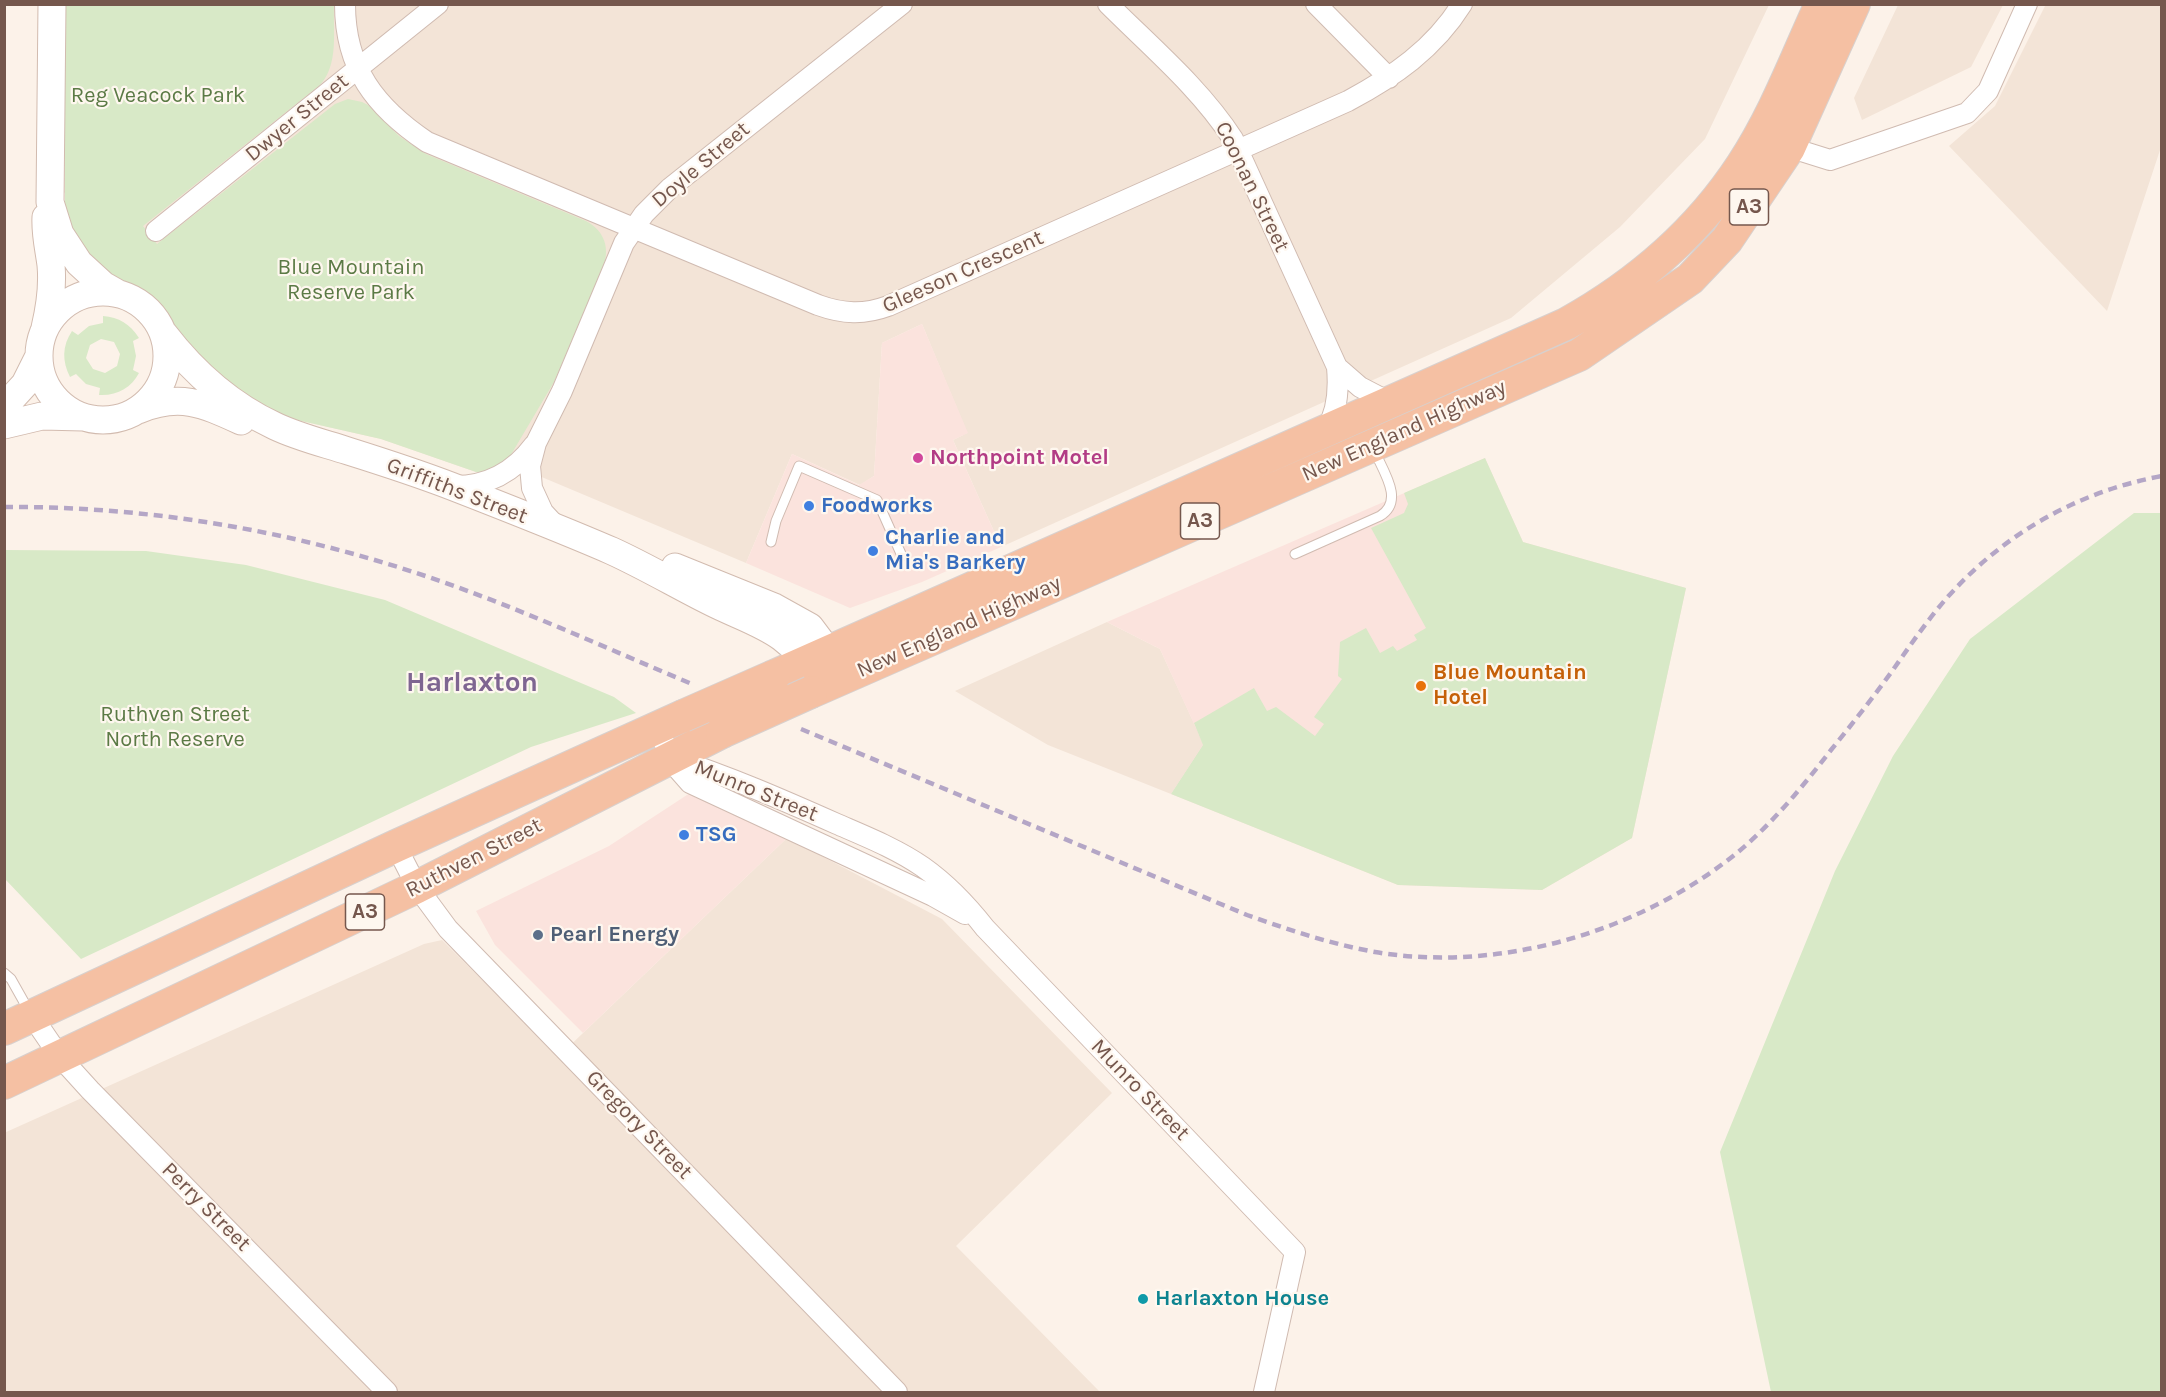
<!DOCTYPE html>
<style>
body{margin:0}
#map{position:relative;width:2166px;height:1397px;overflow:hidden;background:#fcf2e9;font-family:Karla,sans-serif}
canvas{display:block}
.frame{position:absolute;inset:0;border:6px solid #75574d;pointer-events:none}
</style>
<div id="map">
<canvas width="2166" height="1397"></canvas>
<div class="frame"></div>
</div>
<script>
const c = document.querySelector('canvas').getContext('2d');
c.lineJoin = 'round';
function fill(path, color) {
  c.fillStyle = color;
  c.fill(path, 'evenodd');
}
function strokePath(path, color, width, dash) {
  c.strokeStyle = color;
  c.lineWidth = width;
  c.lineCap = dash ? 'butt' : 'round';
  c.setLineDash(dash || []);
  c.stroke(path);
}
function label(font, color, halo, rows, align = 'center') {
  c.font = font + ' Karla,sans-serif';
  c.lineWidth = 4.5;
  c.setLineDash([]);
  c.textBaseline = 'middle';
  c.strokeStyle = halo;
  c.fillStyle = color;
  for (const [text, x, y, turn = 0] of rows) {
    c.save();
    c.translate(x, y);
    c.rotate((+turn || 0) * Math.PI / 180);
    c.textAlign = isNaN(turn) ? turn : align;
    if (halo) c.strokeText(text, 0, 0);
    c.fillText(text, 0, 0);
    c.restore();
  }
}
fill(new Path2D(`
 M2046 4 2161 5V147L2107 311 1949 146 1995 106Z
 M65 5H1769L1705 139 1620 227 1511 318 1001 547 953 440 967 433 922 324 882 343 874 476 860 485 792 454 746 563 506 462 476 472 381 439 297 420 180 338 155 303 142 293 127 286 64 192Z
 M1898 5H2003L1971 67 1862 120 1854 98Z
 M1107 622 1160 649 1204 745 1171 794 1048 745 955 691Z
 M787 838 942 919 1112 1093 956 1246 1100 1392H5L4 1133 424 944 442 940 559 1056Z`), '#f3e4d7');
fill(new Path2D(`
 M922 324 968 433 953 440 1001 547 922 582 850 608 746 563 792 454 859 485 874 476 882 343Z
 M1485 458 1523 542 1686 588 1632 838 1542 890 1398 885 1171 794 1203 744 1160 649 1107 622Z
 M690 793 787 838 583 1033 495 945 476 911 609 846Z`), '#fbe3dd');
fill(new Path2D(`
 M65 5H334C333 32 339 64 320 85L143 226 157 244 335 104 348 99 362 102 368 105 399 136 426 154 586 221C603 230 610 246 604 265L554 382 512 453 508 460 486 472H476L381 439 297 420 276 413 234 390 180 338 161 309 149 297 85 261 65 213Z
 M103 316C119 317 130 324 139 338L133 341 136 356 133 370 139 373C131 388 117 396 99 395L100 388 86 384 76 374 70 377C62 361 62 346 72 331L78 335 89 326 103 323ZM101 339 114 342 120 354 117 366 105 373 93 369 86 358 90 345Z
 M1485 458 1523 542 1686 588 1632 838 1542 890 1398 885 1171 794 1203 745 1194 723 1254 688 1267 711 1276 707 1315 736 1324 724 1314 717 1342 679 1338 676 1340 642 1366 628 1380 653 1393 646 1397 651 1417 640 1414 635 1426 628 1371 528 1404 513 1408 504 1404 493Z
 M2134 513H2162L2161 1392H1771L1720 1152 1835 871 1893 756 1970 639Z
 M5 550 146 551 246 565 385 600 614 697 636 713 531 747 81 959 5 879Z`), '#d8e9c7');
const service = new Path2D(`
 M771 542 776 521 799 466 877 500 902 556
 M1295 554 1380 516C1405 501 1383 471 1374 450
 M4 973 11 979 29 1011`);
const minor = new Path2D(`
 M345 4C345 68 375 107 427 142L818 305C843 314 864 315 888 306L1348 101C1393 77 1434 49 1462 4
 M1108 4C1151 47 1200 88 1233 139L1337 367C1339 389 1338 411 1326 430
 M1316 4 1389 78
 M1779 144 1830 160 1967 113 1988 91 2027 4
 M156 231 438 4
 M1337 367 1360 387 1389 402
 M455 486C488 486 514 472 534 445
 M556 526 543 512 532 488 530 466 536 443 562 391 624 243 644 214 670 188 902 4
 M657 727 675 766 690 783 933 896 965 914
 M672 758C728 776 783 800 837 824 867 837 897 849 923 867 947 884 967 905 985 928L1295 1252 1264 1392
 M396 846 417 887 448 929 897 1392
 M32 1016 60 1057 90 1090 387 1392`);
const secondary = new Path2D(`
 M52 4 50 202 60 234 79 263 103 285 117 293
 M39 356a64 64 0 1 1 128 0a64 64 0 1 1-128 0Z
 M45 328C50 307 53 287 51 265 49 249 45 234 46 217
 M164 334C194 373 230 405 275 426 298 437 323 443 348 451 383 462 417 473 451 486 505 507 559 528 612 551 645 566 677 585 709 601 754 624 791 629 816 679
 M4 407 25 384 39 356
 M138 410C179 393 202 403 241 421
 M4 425 42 416 83 417
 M675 567 774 607 810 627 828 651 836 670`);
const trunk = new Path2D(`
 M774 676 1566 324C1636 285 1698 232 1742 165 1775 115 1796 58 1821 4
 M811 692 1579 355 1690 279 1727 240 1789 148 1854 4
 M4 1029 396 846 683 716
 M4 1083 417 887 722 732`);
strokePath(service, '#d0bbb1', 11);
strokePath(minor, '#d0bbb1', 22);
strokePath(secondary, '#d2bbaf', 29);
strokePath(trunk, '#d8d0cd', 34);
strokePath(service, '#fff', 9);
strokePath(minor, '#fff', 20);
strokePath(secondary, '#fff', 27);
strokePath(trunk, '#f5c0a3', 32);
strokePath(new Path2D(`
 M4 507C153 506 300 532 440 581 526 611 608 649 692 684
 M801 729 1247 915C1289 930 1331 944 1375 952 1500 973 1640 932 1738 852 1773 823 1803 786 1831 750 1853 723 1875 695 1895 667 1911 644 1927 621 1945 600 2002 535 2076 492 2162 476`), '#b4a6c6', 4.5, [9, 6]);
const trunkBridge = new Path2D(`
 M683 716 774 676
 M722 732 811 692`);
strokePath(trunkBridge, '#d8d0cd', 34, []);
strokePath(trunkBridge, '#f5c0a3', 32);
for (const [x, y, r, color] of [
 [918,458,6,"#d1479c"],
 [809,506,6,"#3f7fe0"],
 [873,551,6,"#3f7fe0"],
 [1421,686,6,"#e8710a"],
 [684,835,6,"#3f7fe0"],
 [538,935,6,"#5c6f8a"],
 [1143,1299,6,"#0f9aa8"]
]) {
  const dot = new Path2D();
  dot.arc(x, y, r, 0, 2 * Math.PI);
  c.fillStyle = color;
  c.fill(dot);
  strokePath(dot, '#fef7ef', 2);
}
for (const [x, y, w] of [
 [1749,207,39],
 [1200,521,39],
 [365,912,39]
]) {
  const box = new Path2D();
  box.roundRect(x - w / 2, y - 18, w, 36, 4.5);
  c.fillStyle = '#fef7ef';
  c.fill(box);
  strokePath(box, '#75574d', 1.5);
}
label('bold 21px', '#75574d', null, [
 ["A3",1749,207],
 ["A3",1200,521],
 ["A3",365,912]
]);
label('22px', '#5b7a45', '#fef7ef', [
 ["Reg Veacock Park",158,96],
 ["Blue Mountain",351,268],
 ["Reserve Park",351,293],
 ["Ruthven Street",175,715],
 ["North Reserve",175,740]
]);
label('22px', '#75574d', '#fef7ef', [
 ["Dwyer Street",297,118,-39],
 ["Doyle Street",701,165,-40],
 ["Coonan Street",1252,187,64],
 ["Gleeson Crescent",963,272,-24],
 ["New England Highway",1404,431,-24],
 ["Griffiths Street",457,491,21],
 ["New England Highway",959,627,-24],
 ["Munro Street",756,791,22],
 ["Ruthven Street",474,858,-27],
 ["Munro Street",1140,1090,46],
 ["Gregory Street",639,1125,46],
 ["Perry Street",206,1207,45]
]);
label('bold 22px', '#b23c85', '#fef7ef', [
 ["Northpoint Motel",930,458]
], 'left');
label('bold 22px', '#366cbe', '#fef7ef', [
 ["Foodworks",821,506],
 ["Charlie and",885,538],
 ["Mia's Barkery",885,563],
 ["TSG",696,835]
], 'left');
label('bold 22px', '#c56008', '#fef7ef', [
 ["Blue Mountain",1433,673],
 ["Hotel",1433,698]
], 'left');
label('bold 22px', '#4e5e75', '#fef7ef', [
 ["Pearl Energy",550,935]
], 'left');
label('bold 22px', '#0d838f', '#fef7ef', [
 ["Harlaxton House",1155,1299]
], 'left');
label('bold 28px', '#7e6591', '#fef7ef', [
 ["Harlaxton",472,683]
]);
</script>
